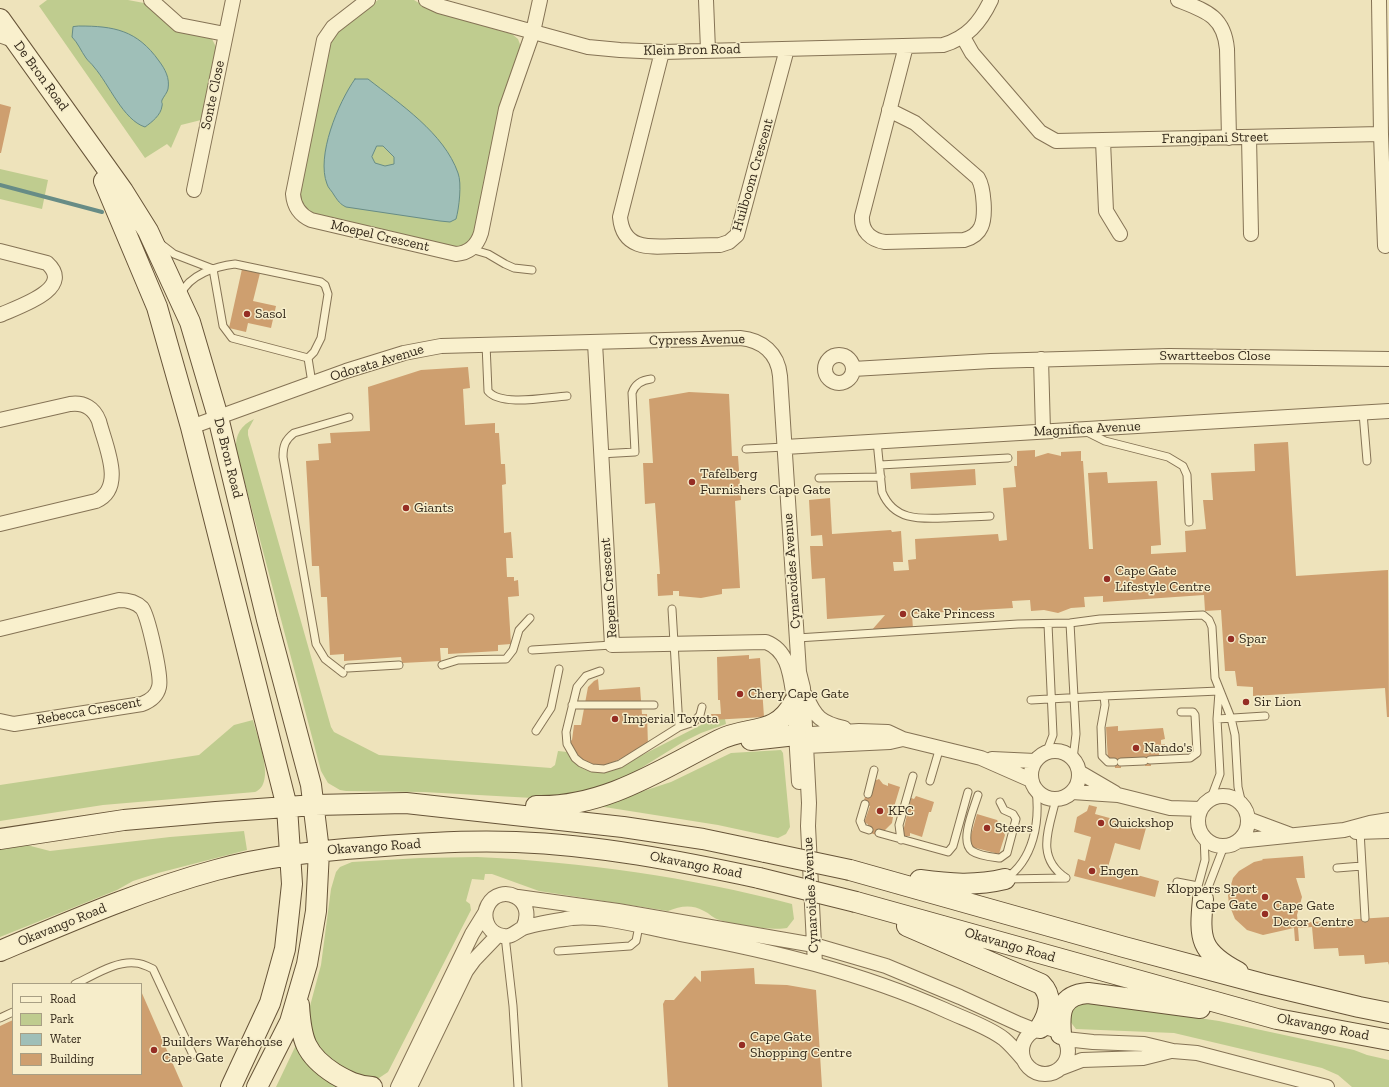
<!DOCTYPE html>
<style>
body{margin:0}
#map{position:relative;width:1389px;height:1087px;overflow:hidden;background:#eee3bb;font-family:"Zilla Slab",serif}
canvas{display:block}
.legend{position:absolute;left:12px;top:983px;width:130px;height:92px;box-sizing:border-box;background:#f6edca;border:1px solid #a89f84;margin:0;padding:5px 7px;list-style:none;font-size:12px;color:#34291a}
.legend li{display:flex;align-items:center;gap:8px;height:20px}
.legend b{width:20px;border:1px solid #a89f84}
</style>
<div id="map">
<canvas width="1389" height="1087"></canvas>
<ul class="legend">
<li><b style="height:5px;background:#f9f0cd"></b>Road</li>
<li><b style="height:11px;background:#bfcc8f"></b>Park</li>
<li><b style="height:11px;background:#9fbfb8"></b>Water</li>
<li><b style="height:11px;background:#ce9f6f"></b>Building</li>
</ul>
</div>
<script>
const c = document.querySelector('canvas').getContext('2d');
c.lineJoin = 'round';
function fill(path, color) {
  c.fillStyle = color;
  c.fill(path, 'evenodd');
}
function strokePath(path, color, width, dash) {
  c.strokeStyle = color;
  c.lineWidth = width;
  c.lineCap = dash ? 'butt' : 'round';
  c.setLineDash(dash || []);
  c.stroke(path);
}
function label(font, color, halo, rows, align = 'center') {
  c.font = font + ' "Zilla Slab",serif';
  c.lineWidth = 3;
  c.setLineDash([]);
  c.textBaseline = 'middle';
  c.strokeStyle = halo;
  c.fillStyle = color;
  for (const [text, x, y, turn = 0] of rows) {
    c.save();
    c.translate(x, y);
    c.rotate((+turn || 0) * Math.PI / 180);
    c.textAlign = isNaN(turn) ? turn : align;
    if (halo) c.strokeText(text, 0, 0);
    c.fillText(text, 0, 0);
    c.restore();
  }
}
fill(new Path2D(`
 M47 0H128L144 3 152 8 172 28 212 39 216 47 201 120 181 125 171 148 167 144 145 158 39 6Z
 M378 0H414L434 12 512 34 518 39 521 47 474 236 469 243 458 248 312 214 303 206 299 194 329 43 335 32Z
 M0 169 48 180 42 209 0 199Z
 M254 419 248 430V435L331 727 334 732 379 755 551 768 555 765 558 751 567 752C576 770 594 776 613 770L701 725 705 719H725L726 724 701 733 683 742 625 778 600 788 573 795 533 798 423 792 346 791 340 790 328 783 321 771 236 449C235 435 241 425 254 419Z
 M253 720C257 737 277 784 255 792L103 805 0 821V785L199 755 234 725Z
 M781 750 783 753 790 827 786 834 778 838 718 825 598 806 671 782 731 753Z
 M244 831 247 850 158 873 133 881 117 890 0 937V847L19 843 50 851 170 837Z
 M477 857C583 862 689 877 792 904L794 919 787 928C775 931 733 925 720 920 714 919 709 913 704 911 692 904 680 906 668 911L539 891 492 874H485L484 880 472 879 466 901 470 904 471 910 388 1072 379 1078 363 1079 328 1059 315 1043 309 1016 310 1006 321 965 331 889 336 872 340 867 352 862 420 858Z
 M1085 1001 1219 1021 1354 1050 1367 1055 1389 1060V1087H1352L1338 1075 1322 1068 1174 1033 1076 1029 1069 1020 1072 1008Z
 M296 1045 300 1053 340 1087H276Z`), '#bfcc8f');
const water = new Path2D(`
 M79 26C114 26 137 30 159 61 165 69 170 78 168 89 167 93 164 96 162 100 161 104 163 102 162 106 161 115 152 122 145 127 123 120 109 84 94 67 92 64 88 61 86 58 81 51 78 43 72 37L73 27Z
 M355 79H368C400 104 444 133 458 173 462 183 459 209 456 219L450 222 440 221 346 207C340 204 338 201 334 195 332 191 328 188 327 184 316 156 338 103 355 79ZM377 146H383L394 157V164L385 166 375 163 372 157Z`);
fill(water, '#9fbfb8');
strokePath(water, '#678c86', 1);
strokePath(new Path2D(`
 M0 185 102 212`), '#678c86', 4);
fill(new Path2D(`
 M0 104 11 107 1 153H0Z
 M242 269 260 273 253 301 276 306 271 328 248 323 246 332 229 328Z
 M468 367 470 388 463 389 465 425 495 423V433H499L501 464H505L506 484 502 485 504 533 511 532 513 558H506L507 577H514V581L518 580 519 596 508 597 511 644 498 645V651L448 654V648H440L441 661 402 663 401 657 344 661V654L330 655 327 597H321L319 566H312L306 461 319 460 318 444 331 443 330 433 370 431 368 387 421 370Z
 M689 392 729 394 732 456H738L741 500 735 501 740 588 722 589V594L701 598 679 596V591H673V595L658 596 657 574H660L655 503 645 504 643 463H653L649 399Z
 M1288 442 1296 576 1388 570 1389 717H1387L1385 688 1253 696V687L1237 686 1235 671H1225L1221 610 1205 611 1204 595 1103 602V596L1084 597 1085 607 1071 608 1058 613 1044 610 1031 611 1030 600 1012 601 1013 608 912 614 913 629 871 631 885 615 827 619 825 578 812 579 810 546H823L822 535 811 536 809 500 830 498 832 534 891 530 892 532 901 531 903 562H893L894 571 909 570 908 560 916 559 915 539 998 534 999 541 1007 540 1003 488 1016 487 1014 466H1017V451L1035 450V457L1048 453 1061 456V452L1081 451V461H1083L1089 549H1093L1088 473 1107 472 1108 483 1157 481 1161 545 1151 546V554L1186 552 1185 531 1206 529 1203 500H1213L1211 473 1255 471 1254 444Z
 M975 469 976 485 911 489 910 473Z
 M749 655V659L760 658 764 717 712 720 711 714H721L720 700H718L717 657Z
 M598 679 599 690 640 687 642 714H647L648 746 605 766 591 765 579 759 569 742 572 740 574 725H581L588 687 594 681Z
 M1118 726V731L1163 728 1165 739 1161 740V744H1165V751L1159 752V756L1150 757 1151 766H1145L1144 757 1120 759 1121 768H1115L1114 759 1108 760 1106 727Z
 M879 779 883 784 888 786V783L900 787 891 817H893L892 823 879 836 868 832V824L864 823 870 806 863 804 866 793 872 788H874V781Z
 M916 796 934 802 931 812H929L922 837 910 833V836H902L911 798 914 799Z
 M1089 805 1097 807 1095 814 1146 828 1140 850 1115 843 1108 867 1159 881 1155 897 1074 876 1078 859 1085 861 1091 837 1074 832 1077 817 1087 811Z
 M977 814 997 820 1005 835 999 854 972 847 969 842Z
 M1303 856 1305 878H1296L1302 897 1297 915 1298 923 1389 917V965L1388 962 1365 964 1364 955 1339 956 1338 948 1314 949 1312 927 1298 928 1299 941H1295L1294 928 1263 935 1247 930 1235 919 1229 904 1228 895 1233 878 1239 871 1254 862 1263 860 1262 859Z
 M754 968 755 984 787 985 816 990 822 1087H668L663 1004 665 1000H674L695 976 701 982V971Z
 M141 991 183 1087H0V1026L13 1020V1074H141Z`), '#ce9f6f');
const lane = new Path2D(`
 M0 39 11 43
 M161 244 174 254 213 269
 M471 249 488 254 505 264 514 268 532 270
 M213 269 223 326 232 338 308 358
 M181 294C189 275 216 266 235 264L321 282 325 285 328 294 321 338 314 352 308 358
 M486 344 488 391C501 407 548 397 567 396
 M308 358 312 383
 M1363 413 1367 461
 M1085 431 1105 441 1168 457 1183 466 1187 475 1189 522
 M877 441 882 492C894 521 920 519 946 518 961 517 976 517 990 516
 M746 449 785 447
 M600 454 635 452 632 393C635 384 641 380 651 379
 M880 465 1008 458
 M819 478 881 477
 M672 609 679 727
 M1070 623 1076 734 1073 759
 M797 638 1018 624 1070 623 1100 619 1203 615 1209 620 1212 627 1215 678 1231 718 1235 735 1238 787 1242 804
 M532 650 612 645
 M442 665 458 660 506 659 513 650 519 630 530 618
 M348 668 399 665
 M600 671 586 676 577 687 566 732 567 744 575 758 581 763 592 768 604 769 620 764 679 727 694 722 700 715 702 707
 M343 673 325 659 316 644 283 457C283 446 285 440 294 433L349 417
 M1031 700 1104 696
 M572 705H654
 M1217 719 1265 716
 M536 731 551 708 559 669
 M1047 751 1053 735 1048 624
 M1150 760 1190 758 1197 753 1195 715 1193 712H1181
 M1114 762H1108L1102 756 1101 727 1105 705 1104 696 1219 691
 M1121 762 1144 761
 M930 781 940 747
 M868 794 874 770
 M978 795C974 808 959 842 972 851 979 856 992 857 1000 858L1007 853 1016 819 1013 814 1004 810 1000 802
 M1211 798 1220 774 1217 719 1219 692
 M1056 799C1049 829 1035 857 1066 878
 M865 804 860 821 863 828 869 830
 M1360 831 1365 918
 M879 833 948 852 953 846 968 792
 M901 840 899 825 913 776
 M1337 868 1362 866
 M1005 879C1034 860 1040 821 1036 790
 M1005 879 1066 878
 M1177 882 1198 886
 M1204 898 1224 846
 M1203 899 1198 886 1205 860 1204 836
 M505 936 513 1006 518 1087
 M558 951 630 946 636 941 639 926
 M75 984C93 976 115 961 135 963 141 963 147 966 153 969L193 1055
 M0 1018 13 1012`);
const street = new Path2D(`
 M151 0 179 25 225 34
 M368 0 333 27 324 40 293 194C294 207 300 215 311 220L456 254C469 253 477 246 481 233L506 109 533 32 540 0
 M426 0 439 6 588 47 620 50 662 52 943 45C967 38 980 23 991 0
 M706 0 708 50
 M1178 0C1206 11 1224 16 1227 49L1229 138
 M1379 0 1381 134 1385 246
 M963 37 972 53 1040 132 1056 141 1381 134
 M662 52 620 217C623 251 651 247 677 246 691 246 706 245 720 245L729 242 737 235 787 49
 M889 110 915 123 978 178C984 188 986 217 981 227 978 234 971 238 964 240L885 242C871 240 861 231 862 216L906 46
 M1249 137 1251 234
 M1103 141 1106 211 1120 234
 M194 190 233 0
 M0 251 47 263C76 289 17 307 0 315
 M595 343 612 645 766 642C787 650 790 672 793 692
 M825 369a14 14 0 1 1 28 0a14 14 0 1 1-28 0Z
 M1041 359 1043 431
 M853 369 991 361 1169 356 1389 359
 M0 420 70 404C84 402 94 408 99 421 105 445 126 488 96 501L0 524
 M191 427 346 371 404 353 441 346 740 338C762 340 778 353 780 376L799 672 803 688 809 803 808 826 815 964
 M785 447 1389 411
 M0 629 119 600C128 600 136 602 142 608 148 616 162 677 159 687 157 696 150 701 142 704L14 724 0 721
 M806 696C815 717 821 723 844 728
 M794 701 799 782
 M796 735 859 731 888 732 903 739 981 758 1031 780
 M799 743 806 746 890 742 903 739
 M1031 775a24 24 0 1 1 48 0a24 24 0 1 1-48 0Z
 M992 759 1035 761
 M1079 772 1115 793
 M1072 792 1118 795 1170 808 1201 809
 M1198 821a25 25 0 1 1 50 0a25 25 0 1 1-50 0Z
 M1248 819 1291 835
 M1356 832 1389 831
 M1238 841 1344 830 1370 823 1389 820
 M518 897 618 911 814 945 886 966 960 997 1019 1024 1034 1030
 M523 928C538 898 500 882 488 905 482 916 487 931 499 935 511 939 515 932 523 928 533 924 561 920 572 918 606 915 647 928 681 934 771 951 860 972 945 1010 964 1019 987 1026 1004 1039 1011 1045 1017 1052 1023 1059
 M1022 1051a23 23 0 1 1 46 0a23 23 0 1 1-46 0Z
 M1065 1039 1093 1042 1144 1044 1173 1051 1197 1053 1327 1087
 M1061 1068 1082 1060 1143 1058 1171 1051
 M398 1087 472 934 485 913
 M410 1087 466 971 474 960 498 935`);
const secondary = new Path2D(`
 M0 19 123 191 148 231 190 322 218 417 267 620 311 785 319 851 316 911 307 964 290 1022 257 1087
 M104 181 157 307 191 427 287 807 292 884 285 949 270 1003 231 1087
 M751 740 796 735
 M536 806C604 808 660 770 719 740 748 725 776 737 794 702
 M0 839 124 820 216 812 315 805 406 803 623 827 703 839 765 852
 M850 870 1124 947 1263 984 1359 1007 1389 1013
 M920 880C949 884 976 886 1005 879
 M1203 899C1199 939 1200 952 1238 972
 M856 902 1277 1019 1389 1040
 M907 926 1041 984C1054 997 1049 1014 1040 1028
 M0 951C71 921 142 890 216 870 267 856 319 851 371 847 419 843 467 840 516 842 598 845 679 861 759 878
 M299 1005C301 1039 305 1055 335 1074 347 1081 357 1086 372 1087
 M1061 1034C1059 1011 1061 995 1088 993L1200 1008`);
strokePath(lane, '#857355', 9);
strokePath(street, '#857355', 16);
strokePath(secondary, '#675438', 22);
strokePath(lane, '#f9f0cd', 7);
strokePath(street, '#f9f0cd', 14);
strokePath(secondary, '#f9f0cd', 20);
const secondaryBridge = new Path2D(`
 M765 852 850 870
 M759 878 856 902`);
strokePath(secondaryBridge, '#675438', 22, []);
strokePath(secondaryBridge, '#f9f0cd', 20);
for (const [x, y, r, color] of [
 [247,314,4,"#952d24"],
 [692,482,4,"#952d24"],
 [406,508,4,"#952d24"],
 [1107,579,4,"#952d24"],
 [903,614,4,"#952d24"],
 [1231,639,4,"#952d24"],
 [740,694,4,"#952d24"],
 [1246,702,4,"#952d24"],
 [615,719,4,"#952d24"],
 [1136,748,4,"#952d24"],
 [880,811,4,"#952d24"],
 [1101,823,4,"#952d24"],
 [987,828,4,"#952d24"],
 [1092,871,4,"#952d24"],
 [1265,897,4,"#952d24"],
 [1265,914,4,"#952d24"],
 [742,1045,4,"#952d24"],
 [154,1050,4,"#952d24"]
]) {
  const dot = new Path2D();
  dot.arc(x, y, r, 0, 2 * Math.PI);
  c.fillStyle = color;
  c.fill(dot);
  strokePath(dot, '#f6edca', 1.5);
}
label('14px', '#34291a', '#f6edca', [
 ["Klein Bron Road",692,50,-1],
 ["De Bron Road",41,76,54],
 ["Sonte Close",213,95,-78],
 ["Frangipani Street",1215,138,-1],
 ["Huilboom Crescent",753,175,-74],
 ["Moepel Crescent",380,236,13],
 ["Cypress Avenue",697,340,-1],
 ["Swartteebos Close",1215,356],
 ["Odorata Avenue",377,363,-17],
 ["Magnifica Avenue",1087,429,-3],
 ["De Bron Road",228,458,76],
 ["Cynaroides Avenue",792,571,-94],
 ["Repens Crescent",609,588,-94],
 ["Rebecca Crescent",89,711,-10],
 ["Okavango Road",374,847,-4],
 ["Okavango Road",696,865,11],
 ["Cynaroides Avenue",811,895,-93],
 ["Okavango Road",62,925,-22],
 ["Okavango Road",1010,945,16],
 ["Okavango Road",1323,1027,11]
]);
label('14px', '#34291a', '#f6edca', [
 ["Sasol",255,314],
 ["Tafelberg",700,474],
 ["Furnishers Cape Gate",700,490],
 ["Giants",414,508],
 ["Cape Gate",1115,571],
 ["Lifestyle Centre",1115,587],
 ["Cake Princess",911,614],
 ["Spar",1239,639],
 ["Chery Cape Gate",748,694],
 ["Sir Lion",1254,702],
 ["Imperial Toyota",623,719],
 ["Nando's",1144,748],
 ["KFC",888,811],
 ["Quickshop",1109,823],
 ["Steers",995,828],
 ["Engen",1100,871],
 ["Kloppers Sport",1257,889,"right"],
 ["Cape Gate",1257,905,"right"],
 ["Cape Gate",1273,906],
 ["Decor Centre",1273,922],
 ["Cape Gate",750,1037],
 ["Shopping Centre",750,1053],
 ["Builders Warehouse",162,1042],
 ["Cape Gate",162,1058]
], 'left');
</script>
